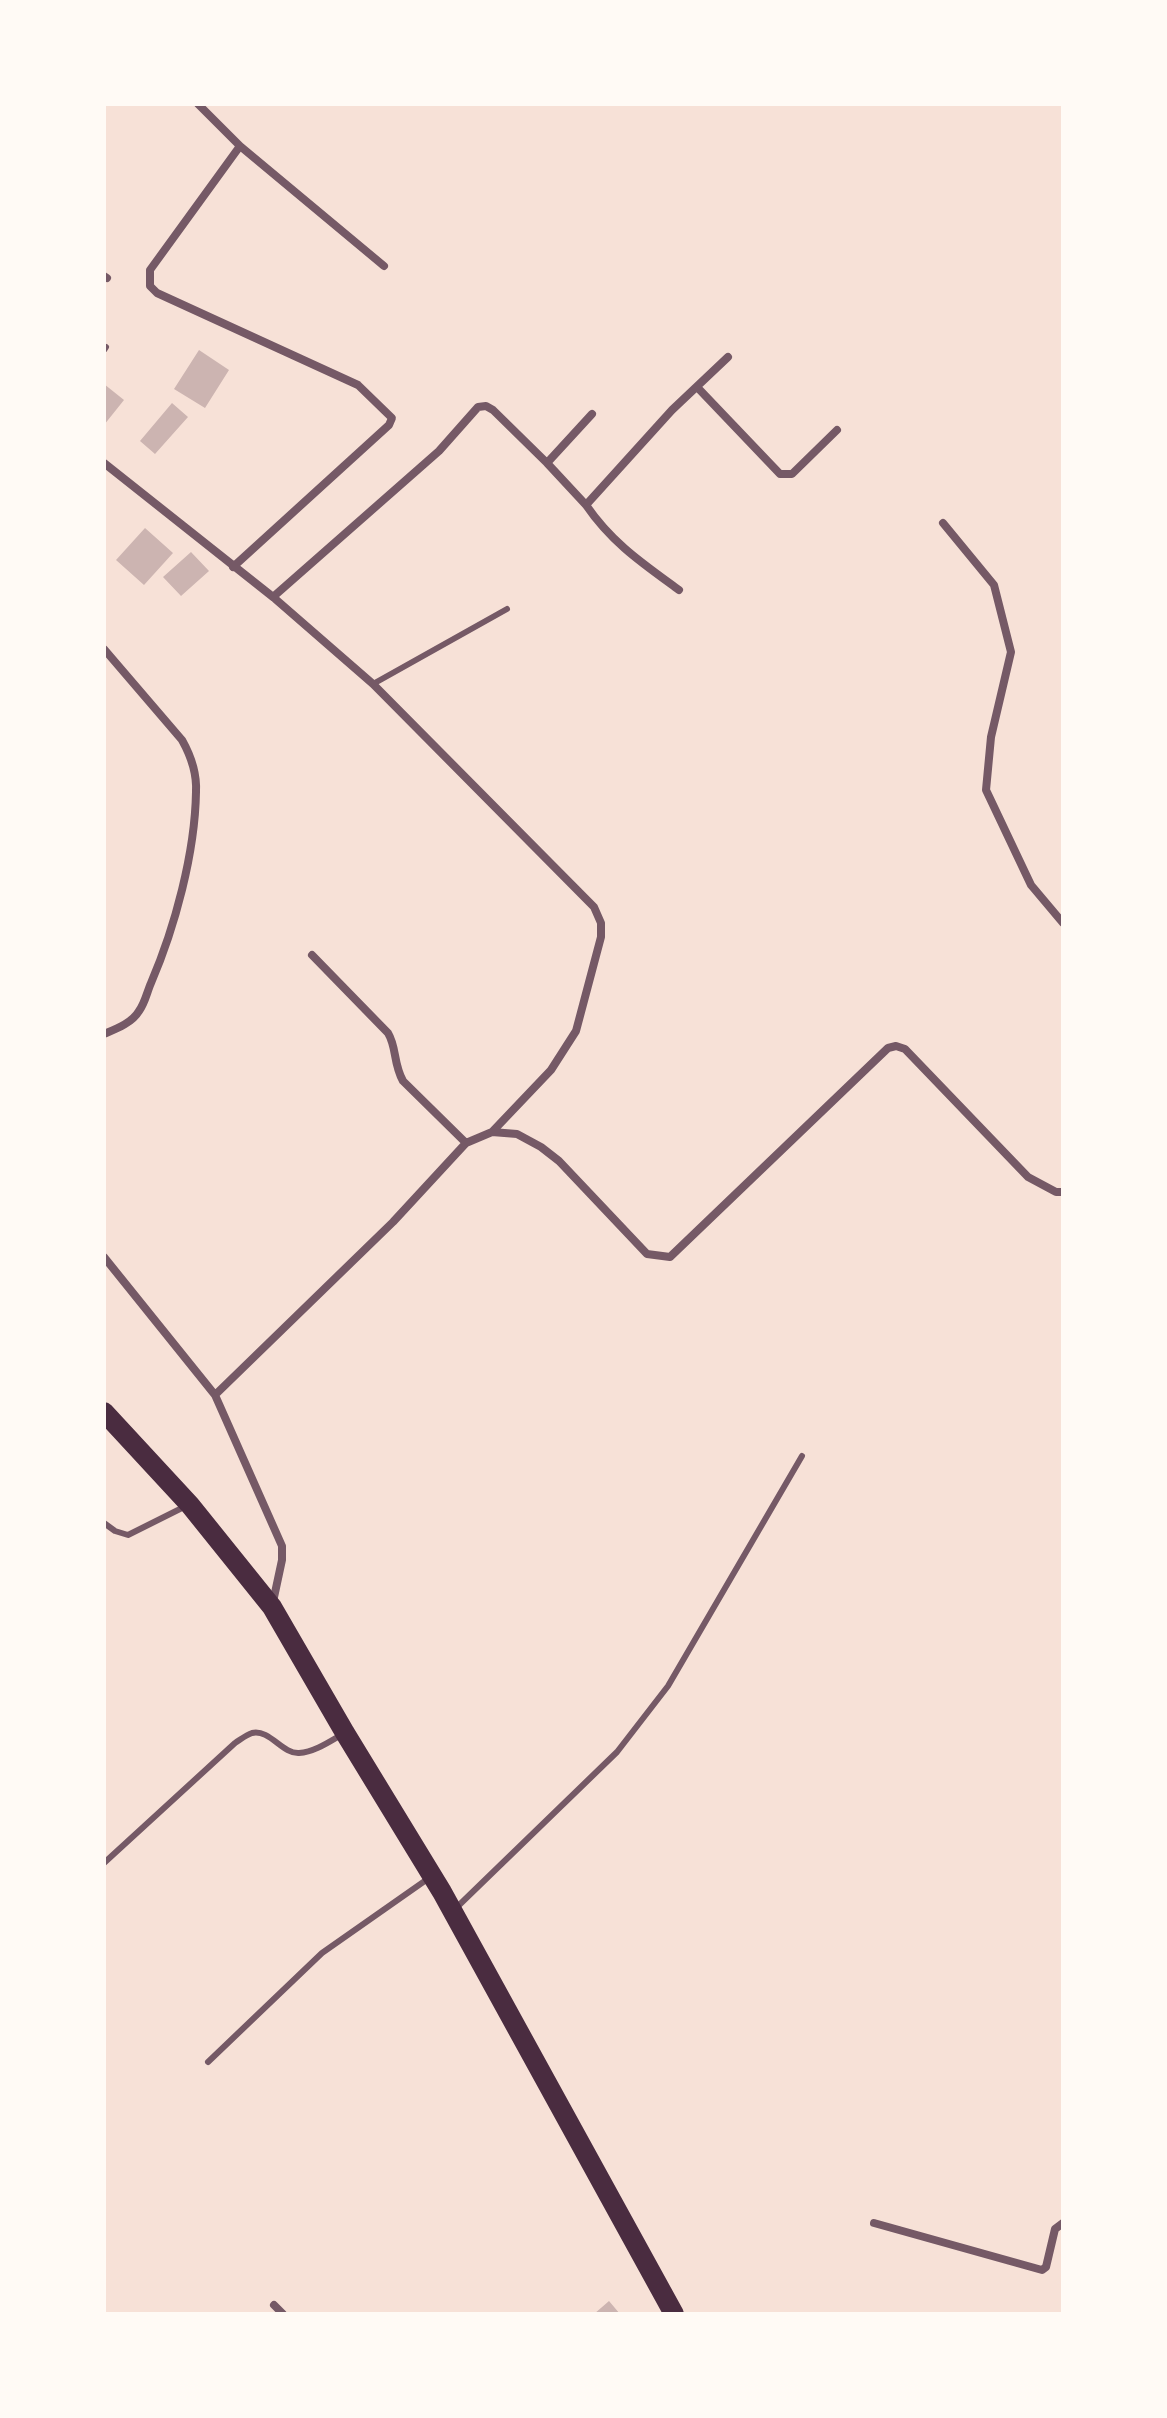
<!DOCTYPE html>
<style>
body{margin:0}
#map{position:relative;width:1167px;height:2418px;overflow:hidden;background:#f7e1d7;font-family:"IBM Plex Serif",serif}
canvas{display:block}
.frame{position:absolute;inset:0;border:106px solid #fffaf5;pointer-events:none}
</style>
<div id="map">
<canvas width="1167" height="2418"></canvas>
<div class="frame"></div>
</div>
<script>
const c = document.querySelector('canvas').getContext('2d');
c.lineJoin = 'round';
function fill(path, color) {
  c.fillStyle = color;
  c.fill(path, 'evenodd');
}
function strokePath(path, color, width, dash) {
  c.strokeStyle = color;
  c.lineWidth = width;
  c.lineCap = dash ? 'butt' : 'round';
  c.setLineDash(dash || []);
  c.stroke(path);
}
fill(new Path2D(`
 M199 350 229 370 205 408 174 389Z
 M104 384 124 400 104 425Z
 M172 403 188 417 155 454 140 441Z
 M145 528 173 553 144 585 116 560Z
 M191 552 209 571 181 596 163 577Z
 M609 2301 620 2314H594Z`), '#ccb4b1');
strokePath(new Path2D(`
 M104 350 106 347
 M373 684 507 609
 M104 1523 115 1531 128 1535 186 1506
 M104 1863 235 1743C240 1740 246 1735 252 1733 270 1729 282 1754 299 1753 314 1752 329 1742 341 1735
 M455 1909 617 1752 668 1686 802 1456
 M208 2062 322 1953 429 1878`), '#755966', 6);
strokePath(new Path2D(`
 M198 104 240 146
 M104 276 107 278
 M697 387 780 474H792L837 430
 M104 463 273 597 373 684 594 907 601 923V937L576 1031 551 1070 492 1132
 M547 463 586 505 672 410 728 357
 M586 505C612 543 642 563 679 590
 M943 523 994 585 1011 652 991 737 986 790 1031 885 1063 923
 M233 567 389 425 392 418 358 385 157 293 150 286V270L240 146 384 266
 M273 597 439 451 478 407 486 406 493 410 547 463 592 414
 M104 649 182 740C191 756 197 773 196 792 195 853 175 927 151 983 147 992 145 1003 139 1011 132 1023 116 1029 104 1034
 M466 1143 492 1132 517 1134 541 1147 559 1161 647 1254 670 1257 888 1048 896 1046 905 1049 1028 1177 1056 1192H1063
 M104 1257 215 1395 282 1546V1560L273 1602
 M215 1395 393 1222 466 1143 403 1081C393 1063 397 1048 388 1033L312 955
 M874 2223 1042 2270 1046 2267 1055 2229 1063 2223
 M274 2305 283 2314`), '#755966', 8);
strokePath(new Path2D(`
 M104 1412 190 1505 272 1607 345 1733 442 1892 674 2314`), '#4a2c40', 20);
</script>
